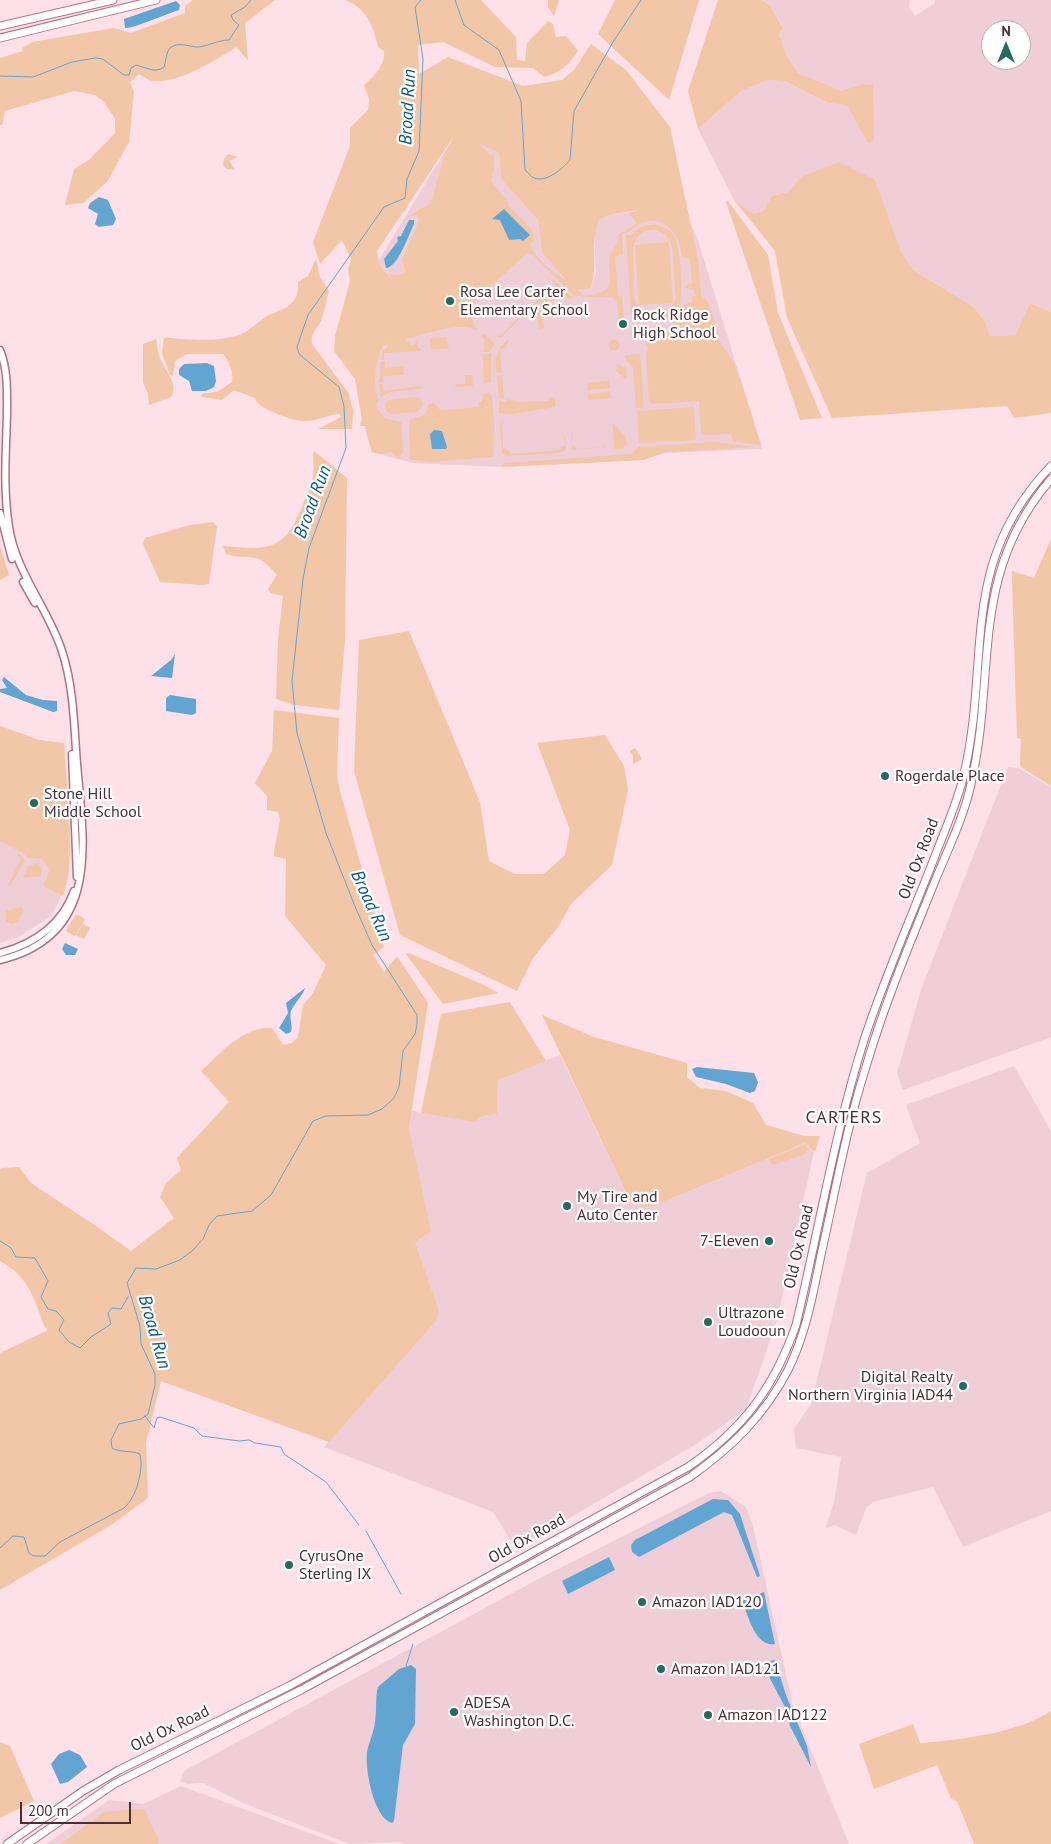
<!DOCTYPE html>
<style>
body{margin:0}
#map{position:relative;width:1051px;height:1844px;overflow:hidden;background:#fee0e8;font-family:"PT Sans",sans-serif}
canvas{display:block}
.north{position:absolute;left:981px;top:20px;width:50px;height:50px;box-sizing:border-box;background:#fff;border:1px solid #b7abaf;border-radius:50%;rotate:0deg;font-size:14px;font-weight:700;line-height:20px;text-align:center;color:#4a2e36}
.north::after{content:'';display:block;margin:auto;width:18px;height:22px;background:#246a5e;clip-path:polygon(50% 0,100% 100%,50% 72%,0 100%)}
.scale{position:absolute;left:20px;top:1802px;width:111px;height:22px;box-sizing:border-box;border:2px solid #4a2e36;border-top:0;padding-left:6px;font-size:15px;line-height:18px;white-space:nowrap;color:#4a2e36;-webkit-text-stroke:4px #fff;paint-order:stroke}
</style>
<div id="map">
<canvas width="1051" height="1844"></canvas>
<div class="north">N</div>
<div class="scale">200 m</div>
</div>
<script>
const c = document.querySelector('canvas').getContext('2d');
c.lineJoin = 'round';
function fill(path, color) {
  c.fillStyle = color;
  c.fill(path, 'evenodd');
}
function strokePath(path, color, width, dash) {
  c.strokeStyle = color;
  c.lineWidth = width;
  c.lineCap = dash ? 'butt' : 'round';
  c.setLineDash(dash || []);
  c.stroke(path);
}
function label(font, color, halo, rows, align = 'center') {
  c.font = font + ' "PT Sans",sans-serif';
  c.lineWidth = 4.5;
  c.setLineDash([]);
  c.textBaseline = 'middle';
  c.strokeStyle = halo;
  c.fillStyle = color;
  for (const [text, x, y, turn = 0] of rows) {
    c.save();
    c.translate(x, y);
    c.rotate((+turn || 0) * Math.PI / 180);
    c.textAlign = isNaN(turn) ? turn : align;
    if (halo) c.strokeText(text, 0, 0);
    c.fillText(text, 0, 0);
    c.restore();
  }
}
fill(new Path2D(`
 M761 0H910L909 7 915 16 935 3V0H1051V312L1030 303 1015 335 990 336 986 323 974 307 913 270 902 253 875 180 801 177 788 192 772 196 763 211 754 214 734 200 698 129 741 91 768 80 785 81 828 103 847 105 863 84 841 92 798 73 787 56 779 34 783 27 770 5ZM991 30H1021V60H991Z
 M456 133 499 153 501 179 538 220 542 252 591 288 596 273 594 233 600 219 613 214 650 210H666L689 221 697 237 762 449 665 453 643 460 502 467 413 463 372 452 367 436 343 319Z
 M0 726 39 740 64 743 69 845V873L65 888 52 915 19 937 0 943Z
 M1008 767 1018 768 1051 787V1037L903 1090 897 1073 922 987Z
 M560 1055 632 1205 651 1207 805 1143 814 1152 777 1320 746 1410 695 1445 516 1549 493 1512 324 1447 437 1320 439 1310 415 1242 409 1129 412 1110 421 1113 482 1116 497 1114 498 1080Z
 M1014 1066 1051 1131V1511L963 1547 933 1487 873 1502 866 1508 856 1535 834 1525 825 1529 834 1503 841 1457 796 1448 794 1429 811 1404 867 1173 920 1143 906 1105Z
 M721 1491 746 1507 753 1526 793 1706 849 1844H404L399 1842 350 1844 245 1804 203 1783 187 1784 180 1781 184 1771 542 1577 709 1493Z
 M181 1786 339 1844H46L109 1800 143 1804Z`), '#efced7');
fill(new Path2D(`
 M193 0H275L245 23 248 60 236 47C217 60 177 84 153 81 149 81 143 76 139 74L130 82 134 92 129 142 107 182 83 203 65 205 74 169 90 159 115 133V118L103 101 95 95 74 91 5 111 2 125H0V58L23 51 22 48 32 42 114 28 131 33 185 13V6Z
 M345 0H481L516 37 517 60 525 61 527 43 548 21 553 24 556 37 566 36 578 51C568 65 561 73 544 77L533 68 495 67 443 42 418 45 419 74 448 57 523 86 562 80 574 70 591 44 626 70 670 127 698 259 701 295 708 302 720 343 733 361 742 384 761 445 733 441 731 434 705 435 701 432 699 401 652 404 649 402 646 354 648 349 646 344 655 334 673 332V321L684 305 692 302V296H696L694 290 685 288 688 284 692 283 690 259 682 257C680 235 664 212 639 224 632 228 630 233 622 234L623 254 615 257 618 296H622L624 319H618L617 302 614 298 574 296 533 255 527 253 476 300C470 311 471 320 477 330 462 321 424 334 406 339L411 345 416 344 417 339 418 348H421V351L384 353V360H381L383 350 388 347 387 343C375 348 372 390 379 400L376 406 384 418 401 422 403 452 399 459 391 452 381 454 372 452 365 426H360L362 420 355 379 334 351 335 336 350 281 348 269 351 259 342 240 320 264 313 242 350 146V128L368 110 369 99 364 85C374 77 386 64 384 51L378 47C374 27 366 7 345 0ZM454 136 444 156 431 203 407 217 417 215 419 221 402 259 406 272 399 275 389 274 394 282C384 270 378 267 377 251ZM479 144 499 153 501 179 538 220 542 252 566 280C553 273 535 258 530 244L535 240 531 229 508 205V202L491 181 494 168V155L489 154ZM639 210 629 213 637 224 619 234C619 244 613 247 610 256 606 269 618 290 598 293 592 295 587 296 582 295L578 290 591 288C599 262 588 245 600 219L613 214Z
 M548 0H559L554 16 548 7Z
 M615 0H699L669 100 598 34Z
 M718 0H761L770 5 783 28 779 34 787 56 798 73 841 91 863 84 873 85 874 140 868 143 847 105 828 103 785 81 768 80 741 91 698 129 688 91Z
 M228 154 238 157 229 161 235 170 227 169 223 165 224 159Z
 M839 162 875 180 902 253 913 270 974 307 986 323 990 336 1015 335 1030 303 1051 312V413L1014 418 1007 406 832 418 787 318 775 251 734 200 754 214 763 211 772 196 788 192 801 177Z
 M728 201 768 255 778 313 822 418 800 420 726 202Z
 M655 224C662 226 670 229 674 236 680 245 684 295 679 306 672 323 651 327 637 315H631L626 235H631L640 227ZM657 230 666 235 672 246 676 298 670 310 656 317C650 317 643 314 639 309 633 300 634 288 634 278 633 258 627 228 657 230Z
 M669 242 673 303 639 305 635 245Z
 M316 259 320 277 329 291C327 298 324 313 322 318 319 327 310 333 312 344L349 394 353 411 352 429H318L341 417 340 414C328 414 318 421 306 421 295 422 257 409 255 398L234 390 222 400 202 397 201 394 217 392 232 382C234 373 229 361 223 354H187L175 361 173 376 170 375 162 354 164 338C171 337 175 339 182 339 199 340 220 341 236 336 249 332 258 321 269 315 286 308 300 304 298 282L308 276Z
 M553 279 572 297 571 299 561 298 559 290 552 281Z
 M548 285 556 294 554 301 540 303 530 309 501 337H497V335L500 336 512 325 510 322 513 323 524 313 523 310 526 311 537 301 535 298 538 299 550 288Z
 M554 308 557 316 543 317 544 328 539 329 538 320 533 315 541 310Z
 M484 333 494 344 490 352H480L484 351V338L481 337Z
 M446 337 449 348 431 350 430 338Z
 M156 339C157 344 157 350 159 355 162 368 180 383 171 397L149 405 148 394 143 382V344Z
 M509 339 506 348 500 349 502 373H497C493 360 498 347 509 339Z
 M608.5 345a5.5 5.5 0 1 1 11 0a5.5 5.5 0 1 1-11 0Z
 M491 353V382L483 384 484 381 483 356 479 355Z
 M640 354 644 408H636L633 367 624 358 626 355Z
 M381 361H385V368L403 366 404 375 383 376V382L379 383Z
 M617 364 626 368 627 380 616 371Z
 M608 372 610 388 587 390 588 383 609 381Z
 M465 375H472L473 386 455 387 456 384H465Z
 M502 375 504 398H499L497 376Z
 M379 384H383V391L420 386 426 388 390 392 381 397Z
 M610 391 611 398 589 400 587 395Z
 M489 392 492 395 496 456 491 412 486 406H484L491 412 494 455 492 457 430 462 410 460 409 420 425 415 429 404 434 403 440 410 480 407 478 404 482 401 483 395Z
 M417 397 421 400 423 405 417 412 391 414 385 410V404L388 400Z
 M549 397 555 400V407L513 414 499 413V400L505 402 508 399 517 402 549 401Z
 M694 407 696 440 639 443 637 411Z
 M504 420 502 423 503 448 510 451 511 454 560 450 561 447 565 446 564 436 561 433 565 436 566 450 559 453 505 456 502 453 500 424Z
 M613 423 625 436 627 444 622 449H614Z
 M574 432 572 435V445L576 446V449L604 447V444L606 447 572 450 571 435Z
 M714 442 756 447 665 452 644 460 502 467V464L505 463 631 454 638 447Z
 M314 451 347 478 345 640 339 710 294 705 276 699 278 638 283 596 271 593 268 589 277 575C255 548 251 562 226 554L223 546C267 550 284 552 302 507 305 499 310 490 312 482 315 471 312 462 314 451Z
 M213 522 217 527 209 584 203 585 160 582 143 544 145 538 190 525Z
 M1051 539V786L1021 767 1020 764 1021 739 1017 738 1012 581V571L1034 578Z
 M0 546 9 575 0 580Z
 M409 631 480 802 489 861 515 874H544L565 855 570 830 537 743 605 735 624 766 628 790 612 865 571 904 558 927 533 958 517 991 400 935 354 771 359 640Z
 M274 710 339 718 337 776 340 791 384 947 373 955 384 972 397 956 428 1003 409 1129 431 1231 415 1242 439 1310 437 1320 329 1442 161 1381 146 1443 148 1498 111 1525 0 1590V1353L48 1330C41 1323 42 1318 38 1309 30 1287 21 1272 0 1261V1170L3 1168 19 1167 31 1183 96 1226 131 1251 174 1218 160 1197 166 1183 181 1170 177 1158 229 1102 201 1071C221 1053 243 1026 272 1028L283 1045 292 1043 298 1037 303 1005 313 993 326 965 285 916 286 859 274 856V852L280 819 278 812 267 810V796L255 783 272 751Z
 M0 726 39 740 64 743C66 783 77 860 63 896L45 887 44 882 47 879 49 869 42 859 28 858 23 853 0 841Z
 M635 748 642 759 633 764V756L630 751Z
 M18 853 25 860 10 886H8L21 858 17 856Z
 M38 863 42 870 41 876 23 878 28 866Z
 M21 907 24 910 17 922 12 924 6 921V911Z
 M76 914 85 919 75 936 66 931Z
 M83 924 90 928 84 939 76 935Z
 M409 953 484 985 498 993 443 1004 406 954Z
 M510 1002 546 1061 498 1080 497 1114 482 1116 474 1122 421 1113 441 1014Z
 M542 1015 594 1037 687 1063V1077L700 1088 726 1091 753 1103 766 1125 804 1136H820L815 1152 805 1143 651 1207 632 1205Z
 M806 1144 808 1150 803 1155 772 1165 769 1159Z
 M1051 1711V1844H974L957 1801 951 1799 937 1765 874 1789 859 1744 913 1724 920 1743C960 1740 1018 1733 1051 1711Z
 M0 1742 10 1746 34 1801 0 1818Z
 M134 1809 145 1810 159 1841 157 1844H61L104 1812Z`), '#f1c7a7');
fill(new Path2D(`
 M176 1 180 5 179 10C169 13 132 29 125 28L124 19Z
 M99 197 108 200 116 219 113 225 99 227 95 224 98 214 88 208 90 203Z
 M504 209 530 235 523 241 520 239 509 240 500 220 492 219Z
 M409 220H414V224C408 236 398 267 386 268L384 259 398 241 397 237 401 236Z
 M184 364 207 363 214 366 216 381 214 387 206 391H192L189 381 179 375V369Z
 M434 430 442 431 447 447 446 449H432L430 434Z
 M175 654 172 678 151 676 171 660Z
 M4 677 26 695 43 700 57 701V711L53 712 0 692V689L7 688 2 680Z
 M170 695 196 699V713L192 715 166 711V698Z
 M65 943 78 949 75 955H66L62 949Z
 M305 988C302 997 295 1002 291 1011 289 1018 293 1025 291 1032L286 1034 279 1028 288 1013 286 1003Z
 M697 1067 754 1073 758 1082 755 1091 750 1093 726 1084 696 1077 692 1069Z
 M713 1499 728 1500 740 1514 760 1576 757 1577 732 1515 724 1512 639 1557 632 1552 631 1545 635 1540Z
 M609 1557 615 1570 568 1594 562 1581Z
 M764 1592 775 1644C755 1647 749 1617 742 1601Z
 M775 1660 786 1695 807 1746 811 1767 790 1726 787 1711 765 1669 770 1661Z
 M411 1665 416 1669 415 1724 403 1745 394 1821 392 1823C373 1817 365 1769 367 1752 369 1742 374 1732 375 1722 377 1711 375 1697 378 1687L399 1669Z
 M69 1750 80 1755 87 1767 68 1782 60 1784 51 1764 59 1754Z`), '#63a5d2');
strokePath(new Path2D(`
 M455 0 464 25 499 50 521 101 525 170C528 172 531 177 534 178 547 183 563 168 570 160L574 111 613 42 641 0
 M0 76 33 77 72 62 95 58 103 59 124 75H129L131 68 136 65C145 67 155 74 164 67 166 62 166 52 170 48 179 41 188 47 198 47 209 46 218 40 229 40L239 25 233 20 231 15 245 7 251 0
 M0 1241 11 1248 16 1257 35 1258 48 1281 41 1297 48 1309 56 1311 64 1320 59 1330 69 1342 80 1348 91 1337 111 1324 108 1313 112 1308 121 1309 128 1297
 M145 1416 154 1428 157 1418 160 1417 194 1428 202 1436 239 1441 249 1440 255 1443 281 1447 284 1454 326 1482 359 1525
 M366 1531 401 1594
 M0 1548 13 1536 24 1537 29 1553 33 1556H45L60 1542 124 1508C136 1498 144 1470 140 1454 131 1450 121 1453 112 1448L111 1440 119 1424 141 1419 148 1414 155 1385V1374L141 1344 140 1326 127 1283 136 1268 156 1269 180 1260 193 1250 203 1239 209 1225 217 1216 252 1211 271 1195 313 1121 326 1116 368 1115 382 1109 394 1098 399 1087 403 1051 415 1034 417 1024V1015L372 945 354 904 326 833 297 733 292 681 303 579 309 548 346 448 344 406 339 387 299 354 297 347 308 315 384 207 405 198 407 179 419 151 423 59 415 7 421 0
 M406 1666 413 1644`), '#63a5d2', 1);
const secondary = new Path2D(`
 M0 350C8 370 7 391 7 413 6 450 3 490 9 527 16 573 48 608 62 651 74 688 74 726 77 764 84 844 101 936 0 960
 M0 513 12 559
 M23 582 35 603
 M72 754 77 877
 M0 953C34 944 62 925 74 891`);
const primary = new Path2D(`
 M0 26 113 0
 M0 38 156 0
 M7 1844 83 1791 119 1770 291 1685 688 1467C743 1429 774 1388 796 1325 819 1229 835 1131 865 1037 886 974 913 913 937 851 946 827 957 803 963 778 992 661 956 565 1051 466
 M27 1844 114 1784 301 1690 690 1477C731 1448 765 1415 788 1370 806 1334 813 1294 821 1255 835 1193 846 1130 865 1070 884 1005 910 943 935 881 948 849 964 817 971 784 997 672 968 575 1051 479`);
strokePath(secondary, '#b27085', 9);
strokePath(primary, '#b27085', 9);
strokePath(secondary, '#fff', 6);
strokePath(primary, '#fff', 7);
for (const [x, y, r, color] of [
 [450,301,5,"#246a5e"],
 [623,324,5,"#246a5e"],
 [885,776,5,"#246a5e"],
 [34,803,5,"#246a5e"],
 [567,1206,5,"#246a5e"],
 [769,1241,5,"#246a5e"],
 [708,1322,5,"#246a5e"],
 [963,1386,5,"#246a5e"],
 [289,1565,5,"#246a5e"],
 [642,1602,5,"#246a5e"],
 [661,1669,5,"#246a5e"],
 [454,1712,5,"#246a5e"],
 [708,1715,5,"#246a5e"]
]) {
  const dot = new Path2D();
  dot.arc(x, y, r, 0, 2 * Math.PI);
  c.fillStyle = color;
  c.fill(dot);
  strokePath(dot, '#fff', 2);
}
label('16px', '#4a2e36', '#fff', [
 ["Rosa Lee Carter",460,292],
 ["Elementary School",460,310],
 ["Rock Ridge",633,315],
 ["High School",633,333],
 ["Rogerdale Place",895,776],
 ["Stone Hill",44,794],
 ["Middle School",44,812],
 ["My Tire and",577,1197],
 ["Auto Center",577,1215],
 ["7-Eleven",759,1241,"right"],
 ["Ultrazone",718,1313],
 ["Loudooun",718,1331],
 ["Digital Realty",953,1377,"right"],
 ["Northern Virginia IAD44",953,1395,"right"],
 ["CyrusOne",299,1556],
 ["Sterling IX",299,1574],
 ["Amazon IAD120",652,1602],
 ["Amazon IAD121",671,1669],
 ["ADESA",464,1703],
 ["Washington D.C.",464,1721],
 ["Amazon IAD122",718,1715]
], 'left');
label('16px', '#4a2e36', '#fff', [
 ["Old Ox Road",919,859,-69],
 ["Old Ox Road",799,1247,-77],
 ["Old Ox Road",527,1539,-29],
 ["Old Ox Road",170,1729,-26]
]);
label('italic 18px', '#075b86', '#fff', [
 ["Broad Run",408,107,-87],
 ["Broad Run",313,502,-70],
 ["Broad Run",371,906,66],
 ["Broad Run",154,1332,74]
]);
c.letterSpacing = '1px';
label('18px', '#4a2e36', '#fff', [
 ["CARTERS",844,1118]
]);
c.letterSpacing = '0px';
</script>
